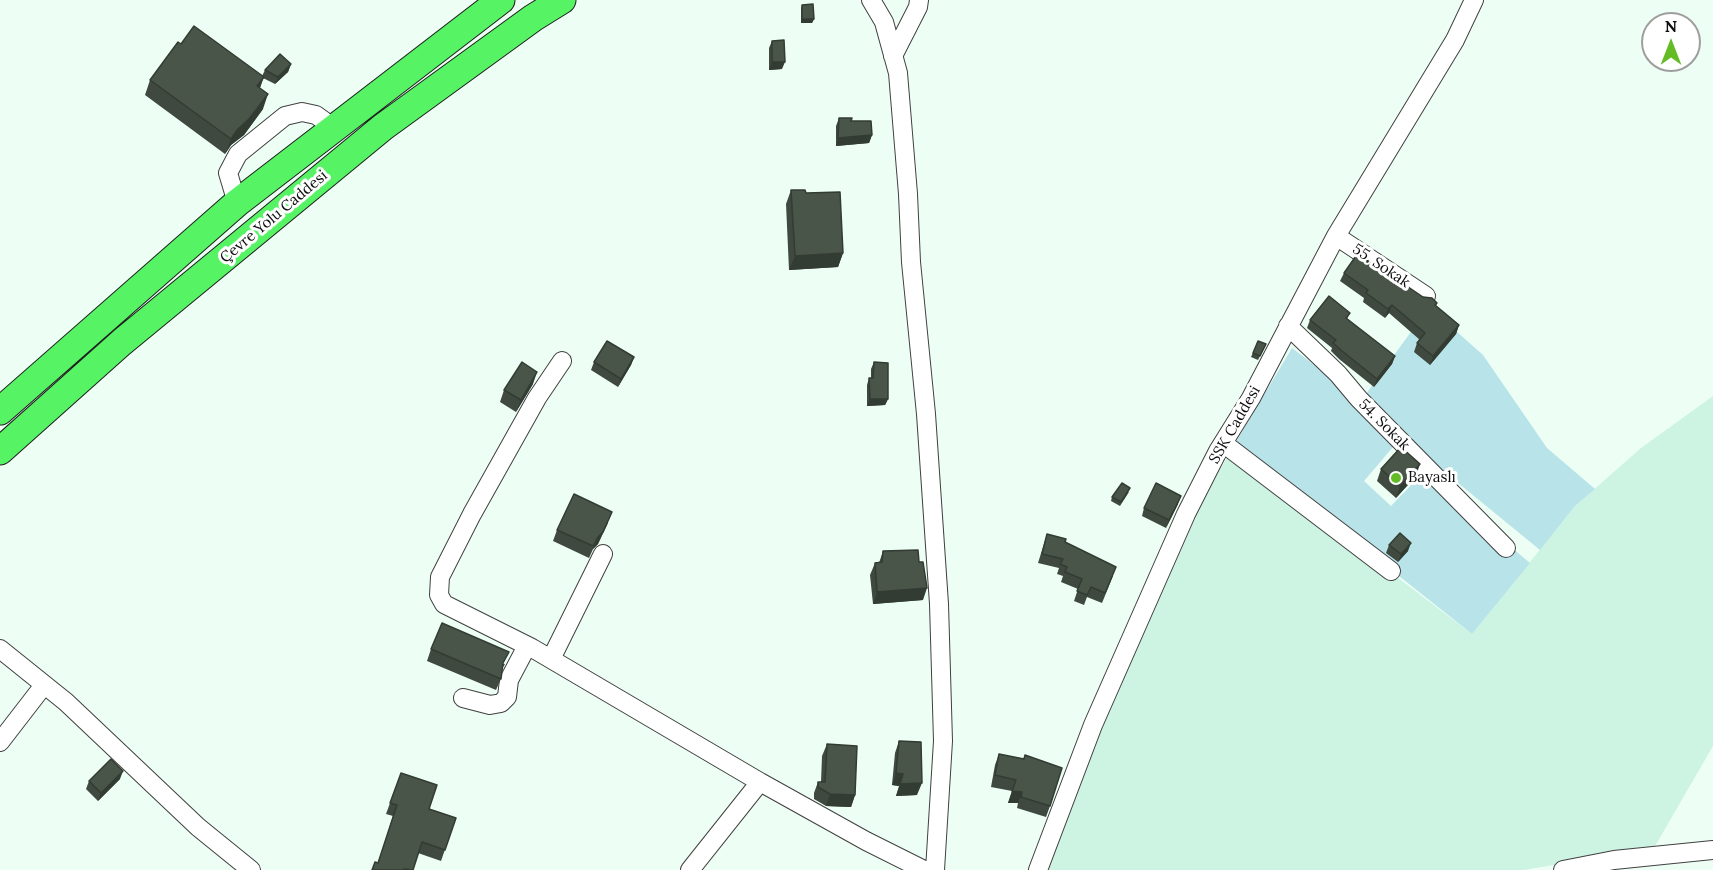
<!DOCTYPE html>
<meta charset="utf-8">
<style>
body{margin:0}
#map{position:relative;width:1713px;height:870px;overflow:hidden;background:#edfff5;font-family:Lora,serif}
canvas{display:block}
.north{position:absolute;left:1641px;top:12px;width:60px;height:60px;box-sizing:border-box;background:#fff;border:2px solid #9e9e9e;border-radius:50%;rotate:0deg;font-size:16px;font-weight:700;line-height:24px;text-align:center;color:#0d0d0d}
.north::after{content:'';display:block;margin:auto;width:21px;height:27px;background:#63bc25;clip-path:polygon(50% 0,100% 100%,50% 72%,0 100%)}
</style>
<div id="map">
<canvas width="1713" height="870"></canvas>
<div class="north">N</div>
</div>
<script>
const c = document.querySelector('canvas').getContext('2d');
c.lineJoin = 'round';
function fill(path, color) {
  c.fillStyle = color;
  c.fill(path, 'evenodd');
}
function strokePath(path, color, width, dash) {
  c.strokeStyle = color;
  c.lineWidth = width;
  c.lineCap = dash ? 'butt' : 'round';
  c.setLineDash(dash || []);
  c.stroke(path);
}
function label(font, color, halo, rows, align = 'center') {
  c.font = font + ' Lora,serif';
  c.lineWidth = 6;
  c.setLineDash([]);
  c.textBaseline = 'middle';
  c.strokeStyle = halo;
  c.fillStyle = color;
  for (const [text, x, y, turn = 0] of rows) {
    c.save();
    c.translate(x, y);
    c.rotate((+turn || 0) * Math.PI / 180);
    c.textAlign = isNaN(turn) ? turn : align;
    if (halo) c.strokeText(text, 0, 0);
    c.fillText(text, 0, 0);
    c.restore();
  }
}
fill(new Path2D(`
 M1713 396V746L1654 848 1524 870H1043L1131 656 1202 501 1231 451 1472 634 1575 506 1641 448Z`), '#cdf4e3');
fill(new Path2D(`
 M1429 307 1483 355 1547 448 1595 489 1575 506 1540 550 1441 469 1363 398Z
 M1292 348 1321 370 1393 447 1364 481 1391 506 1419 477 1420 471 1530 563 1472 634 1234 445Z`), '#b7e3e9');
const minor = new Path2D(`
 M871 0 884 22 898 73 908 194 911 262 926 414 939 604 943 741 935 870
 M893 56 918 7 919 0
 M237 203 228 173 238 154 285 116 302 112 316 115 334 128
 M1336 236 1426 296
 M1288 326 1338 374 1359 399 1506 548
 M562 361 537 398 472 514 440 577 439 595 444 604 532 648 760 782 866 841 924 870
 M1223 443 1391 571
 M0 649 66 702 198 827 251 870
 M551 659 603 554
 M463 698 490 705 501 703 507 697 509 680 527 646
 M0 742 44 685
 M690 870 760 782
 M1038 870 1093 725 1186 514 1218 451 1251 398 1336 236 1455 40 1474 0
 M1563 870 1614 860 1713 850`);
const highway = new Path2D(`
 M0 411 237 203 501 0
 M0 451 122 342 383 127 533 18 562 0`);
strokePath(minor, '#404040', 20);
strokePath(highway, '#1e1e1e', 29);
strokePath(minor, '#fff', 18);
strokePath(highway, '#56f465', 27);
fill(new Path2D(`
 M802 5 814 19 812 23H801V9Z
 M772 41 782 69 769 70V48Z
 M181 44 262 76 265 70 291 64 288 72 275 84 263 78 260 88 263 109 244 135 231 145 225 154 145 95 150 80Z
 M839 118 851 121 872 135 869 143 836 146V126Z
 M791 190 806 193 843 253 838 267 789 270 786 204Z
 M1344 273 1423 297 1437 303 1436 306 1459 325 1456 334 1430 365 1414 352 1417 343 1420 340 1389 313 1385 318 1363 302 1364 298 1340 281Z
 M1350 313 1347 319 1395 356 1392 364 1374 387 1339 359 1331 351 1332 348 1307 328 1310 320Z
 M1258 341 1264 348 1258 360 1251 357Z
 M634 357 631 365 618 387 591 370 594 362Z
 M874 362 888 399 885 405 867 406V385L869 378H871V369Z
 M533 384 516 412 500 402 504 390Z
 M1381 469 1416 476 1396 498 1377 481Z
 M1129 492 1120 506 1111 501 1112 497Z
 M1178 504 1166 528 1142 516 1144 508Z
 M608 523 598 544 593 549 589 558 553 541 557 530Z
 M1047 534 1065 542 1113 576 1102 603 1087 597 1084 605 1074 601 1078 589 1061 582 1063 576 1057 574 1059 568 1038 563Z
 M1389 545 1408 551 1398 562 1386 553Z
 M883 551 923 600 873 604 870 575 875 563H879Z
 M431 649 505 664 502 669 501 679 496 690 427 661Z
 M899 741 917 795 896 796 899 786 892 785 895 753Z
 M827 744 855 795 851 807 826 806 814 799V793L818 782H821L822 756Z
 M999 754 1050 806 1046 817 1017 808 1018 803H1008L1012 791 991 787 995 765Z
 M401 773 429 809 456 818 441 861 418 853 413 870H372L378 863 393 816 386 814Z
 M120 779 98 801 86 789 89 781Z`), '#3f493f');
fill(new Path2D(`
 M802 19H814L812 23H801Z
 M772 62H785L782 69 769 70Z
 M291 64 288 72 275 84 278 77Z
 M264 77 258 93 257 86Z
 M268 94 263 109 244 135 231 145 225 154 231 139 237 130Z
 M872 135 869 143 836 146 838 138Z
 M843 253 838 267 789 270 795 256Z
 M1392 305 1389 313 1385 318 1388 309Z
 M1459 325 1456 334 1430 365 1433 356Z
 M1395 356 1392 364 1374 387 1377 379Z
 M634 357 631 365 618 387 621 379Z
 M537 372 533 384 516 412 521 400Z
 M870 399H888L885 405 867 406Z
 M1420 464 1416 476 1396 498 1400 486Z
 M1181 496 1178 504 1166 528 1169 520Z
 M612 512 598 544 593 549 589 558 598 537Z
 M1411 543 1408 551 1398 562 1401 554Z
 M927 588 923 600 873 604 877 592Z
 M123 771 120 779 98 801 101 793Z
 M896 773 903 774 899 786 892 785Z
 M922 783 917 795 896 796 900 784Z
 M1012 791 1022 792 1018 803H1008Z
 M830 794 855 795 851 807 826 806Z`), '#333c33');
const building = new Path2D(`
 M813 4 814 19H802V5Z
 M194 26 264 77 257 86 268 94 249 119 237 130 231 139 150 80 178 42 181 44Z
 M784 40 785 62H772V41Z
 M280 54 291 64 278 77 265 70Z
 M839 118H852L851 121H871L872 135 838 138Z
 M791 190H805L806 193 840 192 843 253 795 256Z
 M1358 253 1423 297 1432 298 1437 303 1435 305 1459 325 1433 356 1417 343 1425 333 1392 305 1388 309 1366 293 1368 290 1344 273Z
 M1329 296 1350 313 1346 318 1395 356 1377 379 1342 351 1333 343 1336 340 1310 320Z
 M607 341 634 357 621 379 594 362Z
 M1258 341 1266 344 1260 356 1253 353Z
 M522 362 537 372 521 400 504 390Z
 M874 362 888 363V399H870L869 378H873Z
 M1401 447 1420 464 1400 486 1381 469Z
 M1122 483 1130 488 1121 502 1112 497Z
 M1156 483 1181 496 1169 520 1144 508Z
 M574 494 612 512 603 532 598 537 593 546 557 530Z
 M1400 533 1411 543 1401 554 1389 545Z
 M1047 534 1066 539 1065 542 1116 567 1105 593 1091 587 1087 595 1077 591 1082 579 1065 572 1067 567 1060 564 1063 559 1042 554Z
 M918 550 919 562H923L927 588 877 592 875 563 882 562 883 551Z
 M442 623 509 652 503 663 501 679 431 649Z
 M899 741 921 742 922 783 900 784 903 774 896 773Z
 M827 744 857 746 855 795 830 794 818 787V782H825Z
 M999 754 1024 759 1025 755 1062 768 1050 806 1021 797 1022 792 1012 791 1016 780 995 775Z
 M111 759 123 771 101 793 89 781Z
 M401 773 437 785 429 809 456 818 445 850 422 842 413 870 404 869V870H372L375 862 378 863 397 805 390 803Z`);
fill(building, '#495549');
strokePath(building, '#333c33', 1.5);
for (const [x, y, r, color] of [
 [1396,478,6,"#63bc25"]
]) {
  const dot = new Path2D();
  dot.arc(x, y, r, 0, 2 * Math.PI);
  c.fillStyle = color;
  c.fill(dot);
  strokePath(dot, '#fff', 2);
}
label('15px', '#0d0d0d', '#fff', [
 ["Çevre Yolu Caddesi",274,217,-40],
 ["55. Sokak",1381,266,34],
 ["SSK Caddesi",1235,425,-60],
 ["54. Sokak",1384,425,45]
]);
label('15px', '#0d0d0d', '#fff', [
 ["Bayaslı",1408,478]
], 'left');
</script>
